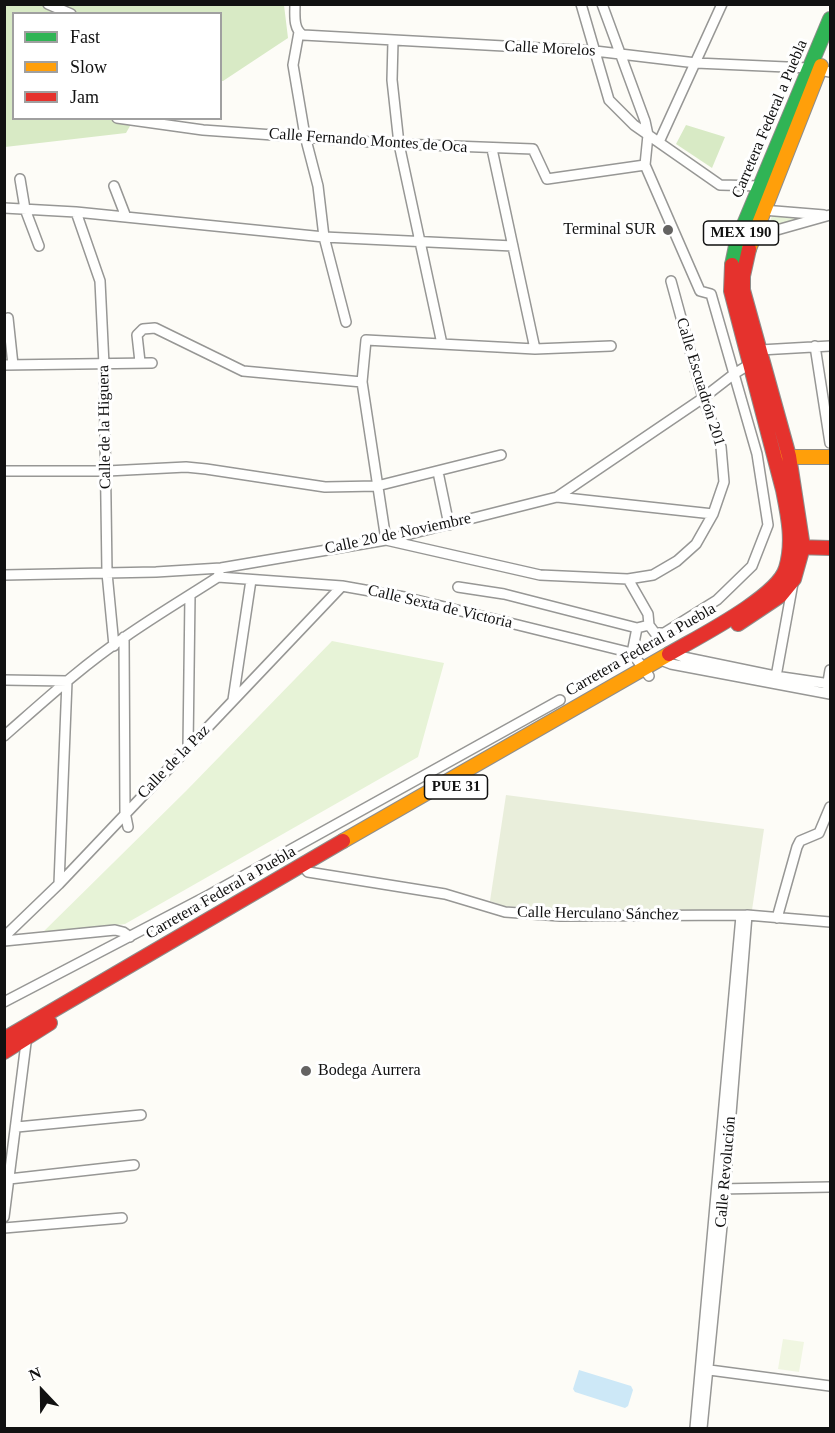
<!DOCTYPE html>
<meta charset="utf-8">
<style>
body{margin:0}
#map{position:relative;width:835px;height:1433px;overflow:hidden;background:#fdfcf7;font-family:"Times New Roman",serif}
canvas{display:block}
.frame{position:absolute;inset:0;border:6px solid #111;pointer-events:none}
.legend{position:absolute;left:12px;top:12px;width:210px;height:108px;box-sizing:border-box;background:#fff;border:2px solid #a0a0a0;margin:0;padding:8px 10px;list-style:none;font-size:18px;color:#111}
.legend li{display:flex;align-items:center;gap:12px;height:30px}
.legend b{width:30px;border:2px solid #a0a0a0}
.north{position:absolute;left:12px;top:1361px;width:60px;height:60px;-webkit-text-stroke:4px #fff;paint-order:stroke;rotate:338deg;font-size:16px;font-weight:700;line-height:24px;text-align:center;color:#111}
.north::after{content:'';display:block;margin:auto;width:21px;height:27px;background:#111;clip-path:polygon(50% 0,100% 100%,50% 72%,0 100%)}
</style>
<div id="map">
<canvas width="835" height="1433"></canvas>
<div class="frame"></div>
<ul class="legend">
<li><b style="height:8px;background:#30b455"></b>Fast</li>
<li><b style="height:8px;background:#ff9f0a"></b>Slow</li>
<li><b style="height:8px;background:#e5322d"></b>Jam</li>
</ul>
<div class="north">N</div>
</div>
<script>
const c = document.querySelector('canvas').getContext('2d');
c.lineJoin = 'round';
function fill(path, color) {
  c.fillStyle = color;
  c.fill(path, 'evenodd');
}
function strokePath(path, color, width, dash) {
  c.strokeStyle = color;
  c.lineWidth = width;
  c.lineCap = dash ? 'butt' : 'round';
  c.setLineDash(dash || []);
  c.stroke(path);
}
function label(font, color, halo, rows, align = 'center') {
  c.font = font + ' "Times New Roman",serif';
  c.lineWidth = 6;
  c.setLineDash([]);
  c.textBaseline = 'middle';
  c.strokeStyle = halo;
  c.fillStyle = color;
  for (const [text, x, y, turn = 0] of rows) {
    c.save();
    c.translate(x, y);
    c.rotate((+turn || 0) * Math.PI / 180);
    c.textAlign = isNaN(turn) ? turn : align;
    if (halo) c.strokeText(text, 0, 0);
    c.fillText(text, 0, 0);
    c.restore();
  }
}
fill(new Path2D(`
 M772 216 814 217 766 230Z
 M332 641 444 663 418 757 125 924 39 936 186 791Z`), '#e7f3d7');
fill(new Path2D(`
 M4 5H284L288 38 223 81H221L220 14H14V118L134 119 126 133 5 147Z
 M686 125 725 137 712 168 676 144Z`), '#d8eac5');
fill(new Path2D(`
 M506 795 764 829 752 910H560L504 906 490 901Z`), '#e9eedb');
fill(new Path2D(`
 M783 1339 804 1342 799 1372 778 1369Z`), '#f0f6e1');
fill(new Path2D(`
 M579 1370 631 1386 633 1390 628 1406 625 1408 575 1392 573 1389Z`), '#cde8f7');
const street = new Path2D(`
 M48 4 71 14
 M295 4C295 15 293 29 303 35L595 51 696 63 809 68 830 72
 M581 4 609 100 634 125 720 185 761 186
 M602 4 645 121 648 135 645 165 700 291 711 294 757 454 768 525 752 566 717 600 664 633H655L649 625
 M299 32 293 65 305 136 318 186 324 237 346 322
 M393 41 392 80 399 144 442 344
 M117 118 203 130 399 144 533 149 547 179 645 165
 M659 142 722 4
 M492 149 535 349
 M20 179 25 209 39 246
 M114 186 126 217
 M4 208 76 212 324 237 513 246
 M763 210 824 215
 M76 212 100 281 104 365 107 573 114 646
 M752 237 830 215
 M8 318 13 365
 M611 346 535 349 366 340 362 382 386 540 540 575 628 579 653 575 677 561 696 544 713 514 724 482 721 447 703 398 671 281
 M815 346 830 443
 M760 350 830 346
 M140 362 137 335 143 329 155 328 243 371 362 382
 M4 365 152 363
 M4 471H107L186 467 206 469 325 487 377 486 501 455
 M438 472 449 525
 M557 497 713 514
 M4 575 156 572 221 568 386 540 557 497 703 398 734 374 750 364
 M218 577 342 586 404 597 632 653 649 676
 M628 579 648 614 649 625 637 628 632 653
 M458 587 504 594 637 628
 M124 637 125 812 128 827
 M671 652 683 657 775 676 830 684
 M658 659 671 664 830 694
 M4 680 67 681 59 884
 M775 682 793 583
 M827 688 830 670
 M233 700 251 580
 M4 736C44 701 82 666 125 637 155 616 187 597 218 577L219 573
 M188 748 190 595
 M302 865 308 872 445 894 505 912 560 916 747 915 830 922
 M777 918 797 847 800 841 819 833 830 807
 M5 936 59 884 342 586
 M4 941 115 930 123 932 130 937
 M4 1002 209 895 560 700
 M17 1127 141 1115
 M9 1179 134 1165
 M718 1189 830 1187
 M4 1217 27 1035
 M4 1228 122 1218
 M702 1369 830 1386
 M695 1428 741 916
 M702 1428 722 1226 747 915`);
const fast = new Path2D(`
 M732 265 737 241 830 19`);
const slow = new Path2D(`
 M749 249 821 66
 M779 457H830
 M343 841 669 654`);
const jam = new Path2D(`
 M794 547 830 548
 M738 624 780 596 794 579 803 547 789 456 743 290V276L749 249
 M669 654C696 638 778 597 786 568 794 542 788 515 783 490L731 291 732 265
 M4 1039 343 841
 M4 1052 50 1023`);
strokePath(street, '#979795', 12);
strokePath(fast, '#8e8d8b', 16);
strokePath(slow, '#8e8d8b', 16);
strokePath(jam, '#8e8d8b', 16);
strokePath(street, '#fffffe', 9);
strokePath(fast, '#30b455', 14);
strokePath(slow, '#ff9f0a', 14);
strokePath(jam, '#e5322d', 14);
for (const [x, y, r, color] of [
 [668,230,6,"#646362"],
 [306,1071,6,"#646362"]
]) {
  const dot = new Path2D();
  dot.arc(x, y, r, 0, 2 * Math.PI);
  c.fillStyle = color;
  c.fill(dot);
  strokePath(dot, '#fff', 2);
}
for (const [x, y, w] of [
 [741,233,75],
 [456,787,63]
]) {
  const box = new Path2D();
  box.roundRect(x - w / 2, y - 12, w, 24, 4.5);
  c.fillStyle = '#fff';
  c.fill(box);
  strokePath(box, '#111', 1.5);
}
label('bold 15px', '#111', null, [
 ["MEX 190",741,233],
 ["PUE 31",456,787]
]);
label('16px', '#111', '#fff', [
 ["Calle Morelos",550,49,3],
 ["Carretera Federal a Puebla",770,119,-67],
 ["Calle Fernando Montes de Oca",368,141,4],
 ["Calle Escuadrón 201",700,382,73],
 ["Calle de la Higuera",105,427,-91],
 ["Calle 20 de Noviembre",398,534,-12],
 ["Calle Sexta de Victoria",440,607,13],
 ["Carretera Federal a Puebla",641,650,-30],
 ["Calle de la Paz",174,762,-46],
 ["Carretera Federal a Puebla",221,893,-30],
 ["Calle Herculano Sánchez",598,914,1],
 ["Calle Revolución",726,1172,-85]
]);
label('16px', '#111', '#fff', [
 ["Terminal SUR",656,230],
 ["Bodega Aurrera",318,1071,"left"]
], 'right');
</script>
